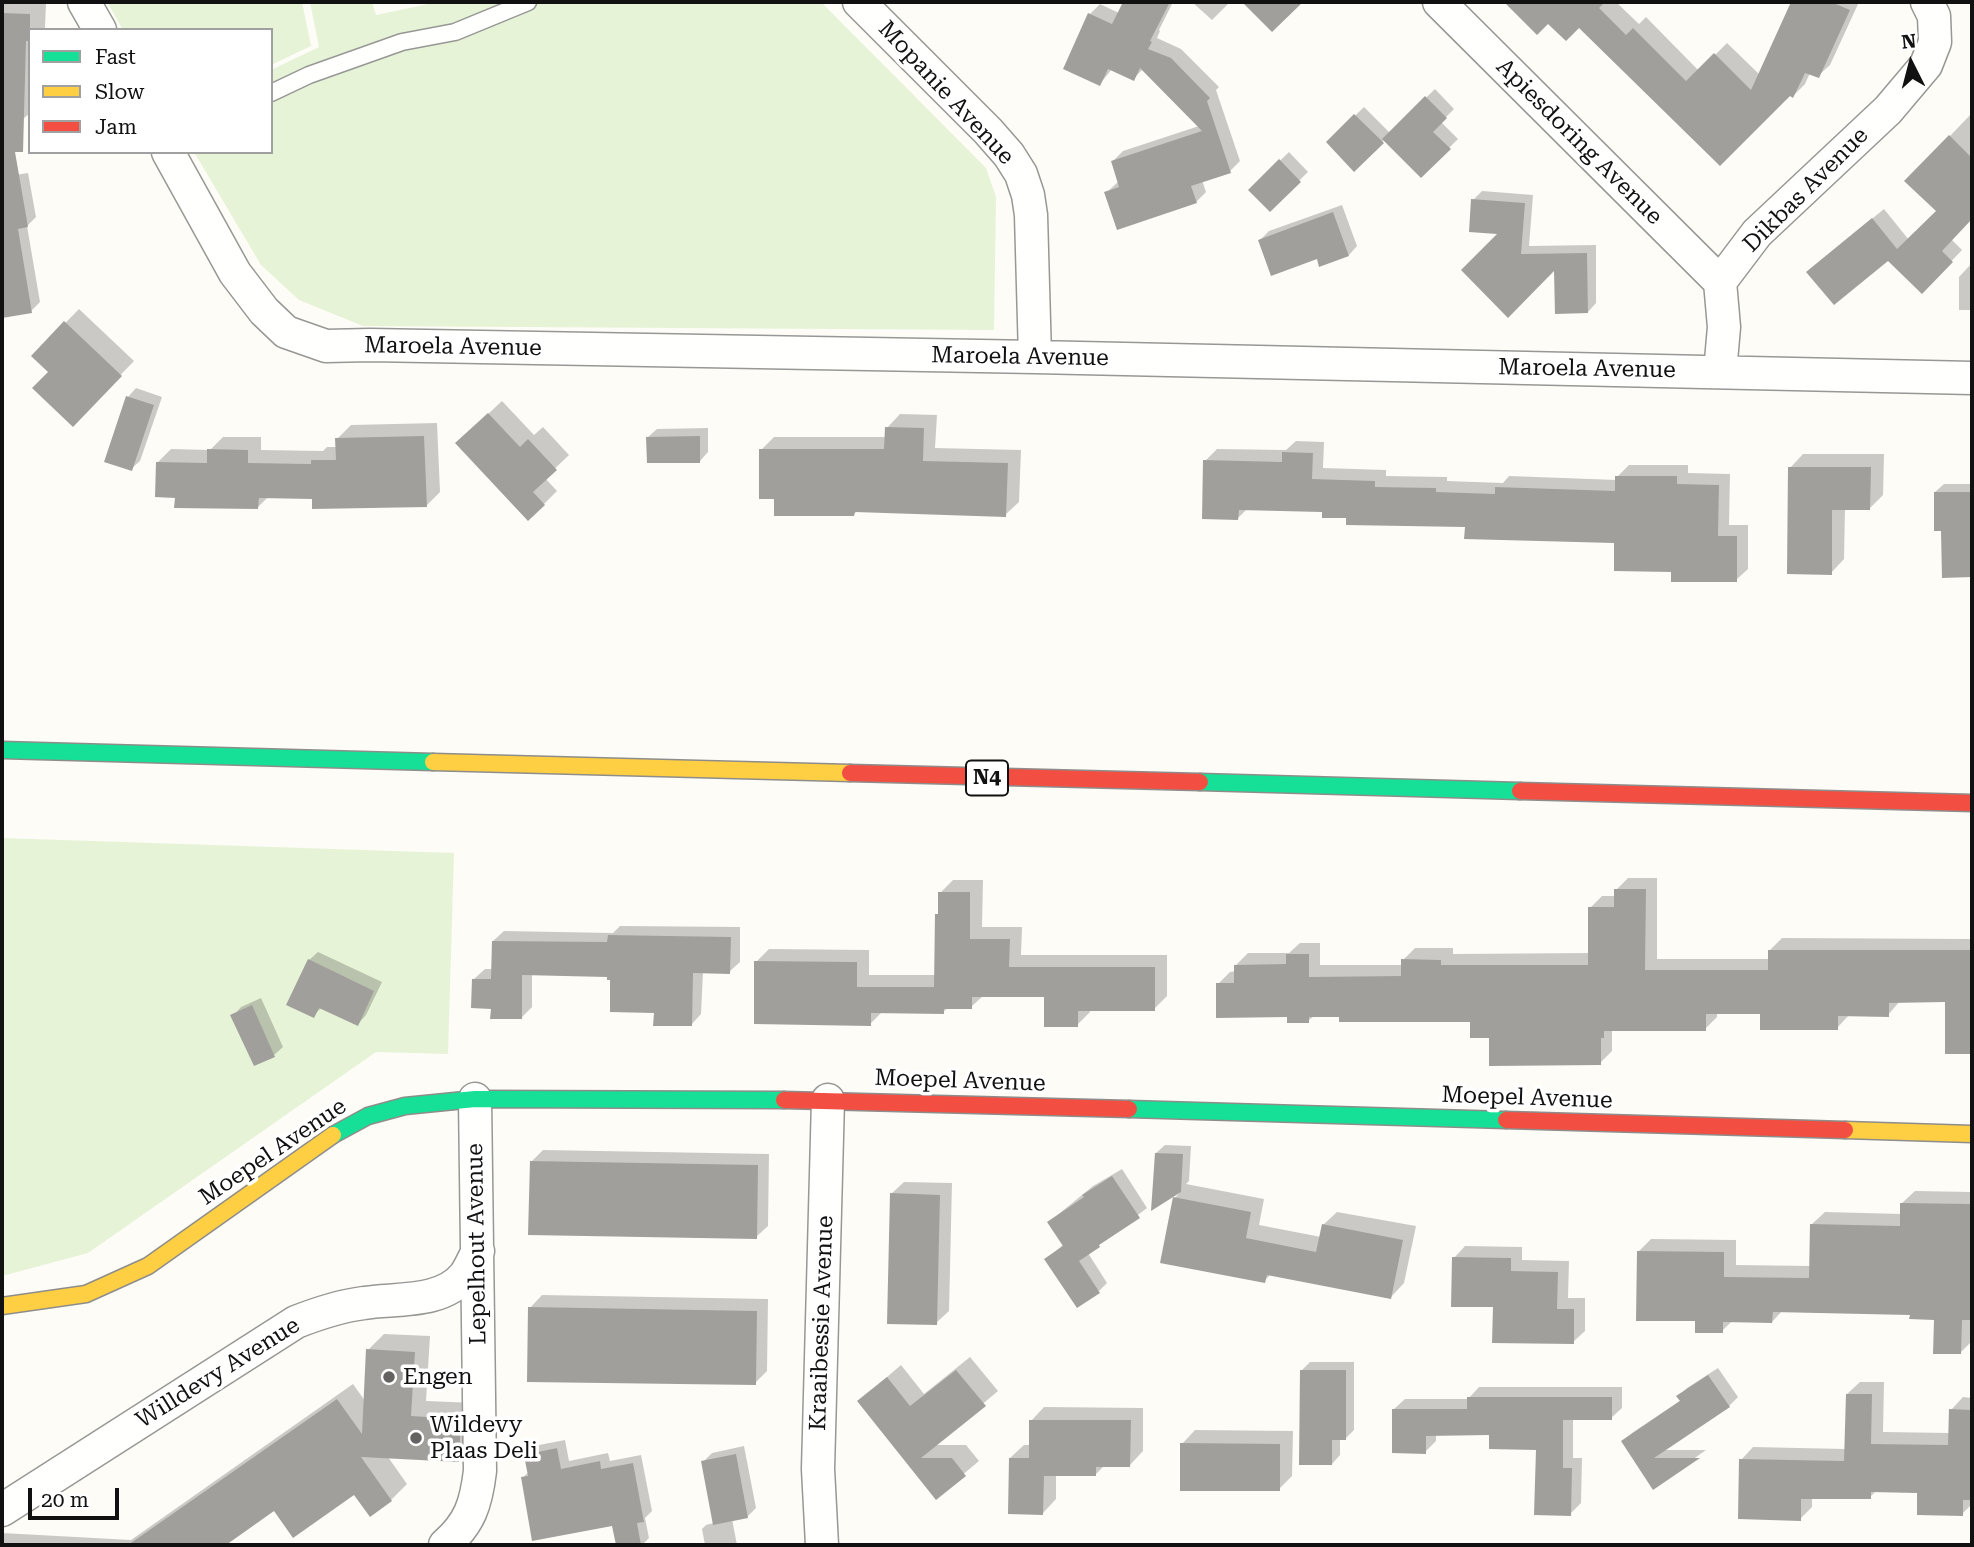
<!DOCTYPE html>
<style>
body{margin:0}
#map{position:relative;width:1974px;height:1547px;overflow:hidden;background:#fdfcf7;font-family:"Roboto Serif",serif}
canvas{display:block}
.frame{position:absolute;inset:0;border:4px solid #111;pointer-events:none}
.legend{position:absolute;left:28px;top:28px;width:245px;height:126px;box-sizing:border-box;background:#fff;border:2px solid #a0a0a0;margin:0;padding:9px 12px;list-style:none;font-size:21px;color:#111}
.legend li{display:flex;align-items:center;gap:14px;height:35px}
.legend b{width:35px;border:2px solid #a0a0a0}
.north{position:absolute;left:1876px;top:28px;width:70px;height:70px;-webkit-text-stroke:5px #fff;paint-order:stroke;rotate:354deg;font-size:19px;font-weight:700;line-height:28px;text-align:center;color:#111}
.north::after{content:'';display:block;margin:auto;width:24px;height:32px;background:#111;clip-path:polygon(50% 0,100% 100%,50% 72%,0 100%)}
.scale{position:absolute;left:28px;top:1488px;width:91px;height:32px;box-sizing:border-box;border:4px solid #111;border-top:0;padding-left:9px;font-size:21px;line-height:24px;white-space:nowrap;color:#111;-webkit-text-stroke:5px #fff;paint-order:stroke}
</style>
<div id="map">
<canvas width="1974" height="1547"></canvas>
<div class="frame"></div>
<ul class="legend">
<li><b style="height:9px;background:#16e098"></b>Fast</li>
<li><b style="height:9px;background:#ffcf43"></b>Slow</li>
<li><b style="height:9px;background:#f24e42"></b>Jam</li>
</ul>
<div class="north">N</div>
<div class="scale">20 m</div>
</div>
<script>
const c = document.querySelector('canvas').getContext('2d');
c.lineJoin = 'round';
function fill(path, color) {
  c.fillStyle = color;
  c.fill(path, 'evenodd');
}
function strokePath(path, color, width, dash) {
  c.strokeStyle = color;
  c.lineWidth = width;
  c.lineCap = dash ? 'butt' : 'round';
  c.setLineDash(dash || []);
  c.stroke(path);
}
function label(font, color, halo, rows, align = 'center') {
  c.font = font + ' "Roboto Serif",serif';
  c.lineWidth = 7;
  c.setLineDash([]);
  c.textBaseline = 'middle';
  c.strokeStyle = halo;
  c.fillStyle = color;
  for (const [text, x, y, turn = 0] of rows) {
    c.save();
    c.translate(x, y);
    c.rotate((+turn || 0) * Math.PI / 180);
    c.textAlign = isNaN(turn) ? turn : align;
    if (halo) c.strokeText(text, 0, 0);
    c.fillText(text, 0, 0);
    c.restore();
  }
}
fill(new Path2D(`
 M107 2H302L311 46 271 65V30H123Z
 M310 2H372L376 15 438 2H821L986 168 996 197 994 330 363 326 299 300 261 265 194 152H271V70L319 47Z
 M2 838 454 853 448 1054 376 1052 88 1253 2 1276Z`), '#e7f3d7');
fill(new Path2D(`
 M2 2 46 3 45 28 30 30V113L23 119H2Z
 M1125 2H1173L1159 30 1160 31 1157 38 1181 49 1219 87 1216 90 1240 161 1230 171 1202 180 1206 192 1196 202 1106 193 1119 181 1113 161 1123 151 1199 126 1143 69 1133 79 1112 69 1100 84 1090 14 1100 4 1119 13Z
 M1192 2H1230L1212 20Z
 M1522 2H1616L1639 24 1646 17 1699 71 1727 43 1760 75 1793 2H1859L1830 65 1818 76 1810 73 1805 84 1793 96 1789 94 1720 163 1579 26 1548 21 1514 9Z
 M1435 89 1454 109 1441 122 1458 139 1421 176 1385 139 1354 170 1328 142 1364 107 1390 133Z
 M1972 113V217L1951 239 1962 250 1922 292 1888 259 1819 262 1884 209 1909 240 1938 211 1907 181Z
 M1289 152 1308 172 1270 209 1250 190Z
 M28 173 36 217 27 226 40 302 31 311 2 316V177Z
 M1482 191 1533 195 1529 246 1596 245V303L1588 312 1556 267 1508 315 1501 232 1473 200Z
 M1342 205 1357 246 1349 255 1318 257 1260 240 1269 231Z
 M1972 263V310H1959V277Z
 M79 309 134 361 73 424 50 372 33 356Z
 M136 388 162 397 140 461 131 469 128 397Z
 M502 401 534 435 543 427 569 455 545 478 557 491 529 519 471 430Z
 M900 414 937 415 935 448 1021 450 1019 502 1005 515 857 511 854 514 775 497 761 450 774 437H887V428Z
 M437 423 440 492 426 506 314 497H268L258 507 176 496 157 463 171 449 210 450 223 437H261V450L323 451 327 447H337V439L351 425Z
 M708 428V452L700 461 648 437 657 429Z
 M1296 441 1324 442 1323 468 1386 470V476L1447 477V481L1503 483 1509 476 1617 480V477L1629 465H1688V473L1730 474 1729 525H1748V569L1736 580 1673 570 1616 541 1467 526 1348 517 1324 510 1247 509 1238 518 1205 461 1217 449 1286 450Z
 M1803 454H1884L1883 495 1870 508H1845L1844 559 1831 573 1790 468Z
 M1944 484H1972V575L1944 576 1943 530 1935 492Z
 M1628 878H1657V959H1770V950L1782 938 1972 939V1052H1947V1001H1900L1888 1015H1849L1837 1028 1761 1013 1717 1012V1017L1705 1029 1612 1030V1051L1600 1063 1491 1036 1472 1021 1314 1016 1308 1021 1289 1016 1218 984 1230 972 1236 971V965L1248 953H1289L1300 943H1320V965H1403V960L1415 948H1453V954L1590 953V908L1602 896H1616V890Z
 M953 880H983L982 927H1022L1021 955H1167V996L1154 1009H1090V1012L1077 1025 1045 995 983 996 971 1007 948 1008 943 1012H882L870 1024 756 962 769 949 869 950V975H936V915L940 912V893Z
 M620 926 740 927V962L729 972H703L701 1014 691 1025 655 1011 608 975 532 974V1007L521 1018 493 1007 474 979 485 969H493V941L504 931 613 933Z
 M318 952 382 982 366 1015 358 1024 322 1007 313 1016 309 960Z
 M261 998 283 1047 274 1055 255 1064 233 1016 241 1007Z
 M1165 1145 1191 1146 1189 1181 1186 1184 1264 1199 1259 1225 1321 1237 1323 1225 1337 1212 1416 1226 1404 1283 1391 1297 1271 1274 1264 1281 1175 1198 1180 1192 1156 1153Z
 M543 1150 769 1154 768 1226 756 1237 531 1162Z
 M1122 1169 1147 1208 1088 1253 1107 1283 1099 1291 1046 1259 1064 1244 1049 1222 1093 1186Z
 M904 1182 952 1183 949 1311 936 1323 891 1194Z
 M1915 1191 1972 1192V1341L1960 1353 1935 1318 1911 1313 1783 1310 1772 1322 1733 1320 1722 1331 1697 1320 1639 1251 1651 1239 1736 1240V1265L1811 1266 1812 1224 1825 1212 1902 1214V1203Z
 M1465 1246 1522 1247V1260L1569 1261 1568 1298H1585V1331L1573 1342 1495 1306 1454 1258Z
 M542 1295 768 1299 767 1371 755 1383 530 1308Z
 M384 1334 430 1336 426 1401 476 1403 474 1445 458 1461 388 1457 407 1484 391 1500 355 1492 275 1509 223 1545H2V1533L131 1540 353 1384 365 1401 368 1350Z
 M970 1357 998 1391 934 1445H966L979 1461 936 1497 859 1401 901 1365 924 1394Z
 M1310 1362H1354V1430L1345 1439H1340V1455L1332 1464 1301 1371Z
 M1718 1368 1738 1397 1729 1406 1663 1450H1706L1654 1487 1623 1441 1632 1433 1681 1400 1679 1396 1687 1388Z
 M1860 1382H1884L1883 1432 1950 1433 1951 1410 1963 1397 1972 1398V1504L1962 1514 1919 1491 1877 1490 1870 1497H1812V1507L1800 1519 1741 1460 1753 1447 1846 1449 1847 1394Z
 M1479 1387H1622V1408L1611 1418H1573V1458H1582L1581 1503 1570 1514 1538 1448 1490 1433 1436 1434V1441L1425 1452 1394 1409 1405 1399H1468Z
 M1044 1407 1143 1408V1451L1130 1465H1105L1096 1474H1056V1499L1043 1513 1010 1458 1024 1445H1031V1421Z
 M1195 1430 1293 1431 1292 1476 1279 1489 1182 1444Z
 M565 1440 569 1461 608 1453 610 1461 641 1455 652 1511 645 1518 649 1538 642 1545H618L614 1524 522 1478 529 1472 526 1455 534 1446Z
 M744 1446 756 1508 747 1517 732 1519 737 1545H705L702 1529 706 1525 714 1523 703 1462 712 1453Z`), '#0003');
fill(new Path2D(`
 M1123 2H1170L1150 41 1152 42 1148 49 1171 58 1210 98 1207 101 1231 173 1191 186 1197 203 1117 230 1104 192 1119 187 1111 161 1202 131 1140 68 1134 81 1108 69 1100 86 1063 69 1088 13 1112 24Z
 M1242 2H1303L1272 32Z
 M1504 2H1605L1599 8 1626 35 1633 28 1686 81 1714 53 1751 90 1791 2H1831L1850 10 1819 78 1805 73 1793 98 1790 96 1720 166 1579 28 1566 41 1548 24 1537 35Z
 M2 13 30 14V41H26L23 152H15L28 227 18 229 32 313 2 318Z
 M1425 96 1447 118 1433 132 1451 149 1421 178 1382 139Z
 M1354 114 1384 143 1354 172 1326 142Z
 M1949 135 1972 158V219L1942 251 1953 262 1922 294 1888 261 1834 305 1806 272 1872 218 1897 249 1936 211 1904 181Z
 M1279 159 1301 182 1270 212 1248 190Z
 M1471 199 1525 203 1521 254 1587 253 1588 313 1555 314 1554 271 1508 318 1461 270 1497 234 1469 232Z
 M1333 212 1349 256 1319 267 1317 259 1271 276 1258 240Z
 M64 321 122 376 73 427 32 388 48 372 31 356Z
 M126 396 154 405 132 471 104 462Z
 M488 413 520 447 528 439 557 470 533 492 545 505 528 521 455 443Z
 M885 427 924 428 923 461 1008 463 1006 517 855 512 854 516H774V499H759V449H884Z
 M424 436 427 507 312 509V499L259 498 258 509 174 508 175 498 155 497 156 462 207 463V449L248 450V463L311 464V460H336L335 438Z
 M700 436V463H647L646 437Z
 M1282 452 1313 453 1312 479 1375 481V487L1436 488V492L1495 494V487L1615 491V476H1677V484L1719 485 1718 536H1737V582H1671V572L1614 571V543L1464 539 1465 527 1346 525V518H1322V512L1239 510 1238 520 1202 519 1203 460 1282 462Z
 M1788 467H1871L1870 510H1832V575L1787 574Z
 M1934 492H1972V577L1942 578 1941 531H1934Z
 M1614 889H1646L1645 970H1768V950H1972V1054H1945V1002L1889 1003V1017L1838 1016V1030H1760V1014H1706V1031H1604V1038H1601V1065L1489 1066V1038H1470V1022H1339V1017H1309V1023H1287V1017L1216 1018V983H1234V965L1286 964V954H1309V977L1401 976V959L1441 960V965H1588V907H1614Z
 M938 892H970V939H1010L1009 967H1155V1011H1078V1027H1044V997H972V1009H944V1014L871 1013V1026L754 1024V961L857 962V987H934L935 914H938Z
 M608 935 731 937 730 974 693 973 692 1026H653L654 1013 610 1012V980H607V977L522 975V1019H490L491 1009 471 1008 472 979H491L492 941 607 942Z
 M308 959 374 991 358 1026 319 1008 314 1018 286 1005Z
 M252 1005 275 1057 254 1066 230 1015Z
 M1155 1153 1183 1154 1181 1192 1151 1211Z
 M530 1161 758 1165 757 1239 528 1235Z
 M1112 1176 1140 1218 1099 1245 1100 1247 1079 1261 1100 1293 1077 1308 1044 1259 1063 1246 1047 1222 1084 1197 1082 1195Z
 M890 1193 940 1195 937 1325 887 1324Z
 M1173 1197 1251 1212 1246 1238 1316 1252 1322 1224 1403 1240 1391 1299 1267 1275 1265 1283 1160 1263Z
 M1900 1203 1972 1204V1320H1962L1961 1354H1933L1934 1320 1909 1319 1910 1315 1773 1312 1772 1323 1723 1322V1333H1695V1321H1636L1637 1251 1724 1252V1277L1809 1278 1810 1224 1900 1226Z
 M1452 1257 1511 1258V1271L1558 1272 1557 1309H1574V1344L1492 1343 1493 1307H1451Z
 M528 1307 757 1311 756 1385 527 1382Z
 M366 1349 415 1352 411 1416 461 1419 459 1462 361 1457 392 1501 370 1517 354 1495 293 1538 274 1511 226 1545H128L337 1399 362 1434Z
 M956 1370 986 1406 921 1458H952L966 1476 936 1500 857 1401 887 1377 910 1406Z
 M1300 1370H1346V1440H1332V1465H1299Z
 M1708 1375 1730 1407 1654 1458H1700L1653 1490 1621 1441 1680 1401 1676 1396Z
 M1846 1394H1872L1871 1444 1948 1445 1949 1409 1972 1410V1500H1963V1516L1917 1515V1493L1871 1492V1499H1801V1521L1738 1519 1739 1459 1844 1461Z
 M1467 1397H1612V1420H1563V1468H1572L1571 1516 1534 1515 1536 1450 1489 1449V1435L1426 1436V1454L1392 1453V1409H1467Z
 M1029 1420H1131L1130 1467H1096V1476H1044L1043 1515 1008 1514 1009 1458H1029Z
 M1180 1443 1280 1444V1491H1180Z
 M557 1448 561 1469 600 1461 601 1469 633 1463 644 1522 637 1523 641 1545H616L612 1526 532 1541 521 1477 528 1476 524 1455Z
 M736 1454 748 1518 713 1525 701 1461Z`), '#a19f9c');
const lane = new Path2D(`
 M271 93 309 75 402 42 455 32 528 2`);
const street = new Path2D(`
 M84 2 100 30
 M859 2 988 131 1009 155 1021 174 1028 195 1031 215 1035 357
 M1439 2 1720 282
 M168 152 235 273 264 311 286 332 326 346 370 345 1035 357 1972 378
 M1720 372 1724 327 1720 282 1757 233 1888 110 1926 65 1935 42 1934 16 1927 2
 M2 1510 296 1322C319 1313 340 1306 364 1303 396 1298 442 1304 465 1275 470 1268 474 1258 478 1251
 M445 1545C470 1523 476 1504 480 1471L475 1099
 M822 1545 818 1469 828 1100`);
const fast = new Path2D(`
 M2 750 433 762
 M1200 782 1520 791
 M1129 1109 1506 1120
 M333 1135 368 1116 405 1106 475 1099 784 1100`);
const slow = new Path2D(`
 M433 762 850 773
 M1845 1130 1972 1134
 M2 1306 86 1294 148 1266 333 1135`);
const jam = new Path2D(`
 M850 773 1200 782
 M1520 791 1972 803
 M784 1100 1129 1109
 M1506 1120 1845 1130`);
strokePath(lane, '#979795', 19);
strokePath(street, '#979795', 35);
strokePath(fast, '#8e8d8b', 19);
strokePath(slow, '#8e8d8b', 19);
strokePath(jam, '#8e8d8b', 19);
strokePath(lane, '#fffffe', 16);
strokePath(street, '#fffffe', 32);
strokePath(fast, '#16e098', 16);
strokePath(slow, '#ffcf43', 16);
strokePath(jam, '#f24e42', 16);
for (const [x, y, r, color] of [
 [389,1377,7,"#646362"],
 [416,1438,7,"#646362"]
]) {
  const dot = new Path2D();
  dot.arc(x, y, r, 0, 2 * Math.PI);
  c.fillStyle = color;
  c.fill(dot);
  strokePath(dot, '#fff', 2.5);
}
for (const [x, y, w] of [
 [987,778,42]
]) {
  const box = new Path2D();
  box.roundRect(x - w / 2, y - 17.5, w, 35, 5);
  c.fillStyle = '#fff';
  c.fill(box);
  strokePath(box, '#111', 2);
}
label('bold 21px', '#111', null, [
 ["N4",987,778]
]);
label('23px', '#111', '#fff', [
 ["Mopanie Avenue",946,93,47],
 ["Apiesdoring Avenue",1579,142,45],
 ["Dikbas Avenue",1806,190,-45],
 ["Maroela Avenue",453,347,1],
 ["Maroela Avenue",1020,357,1],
 ["Maroela Avenue",1587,369,1],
 ["Moepel Avenue",960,1081,2],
 ["Moepel Avenue",1527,1098,2],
 ["Moepel Avenue",273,1152,-34],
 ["Lepelhout Avenue",477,1244,-91],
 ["Kraaibessie Avenue",822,1323,-88],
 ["Willdevy Avenue",218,1373,-32]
]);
label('23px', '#111', '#fff', [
 ["Engen",403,1377],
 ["Wildevy",430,1425],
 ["Plaas Deli",430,1451]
], 'left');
</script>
